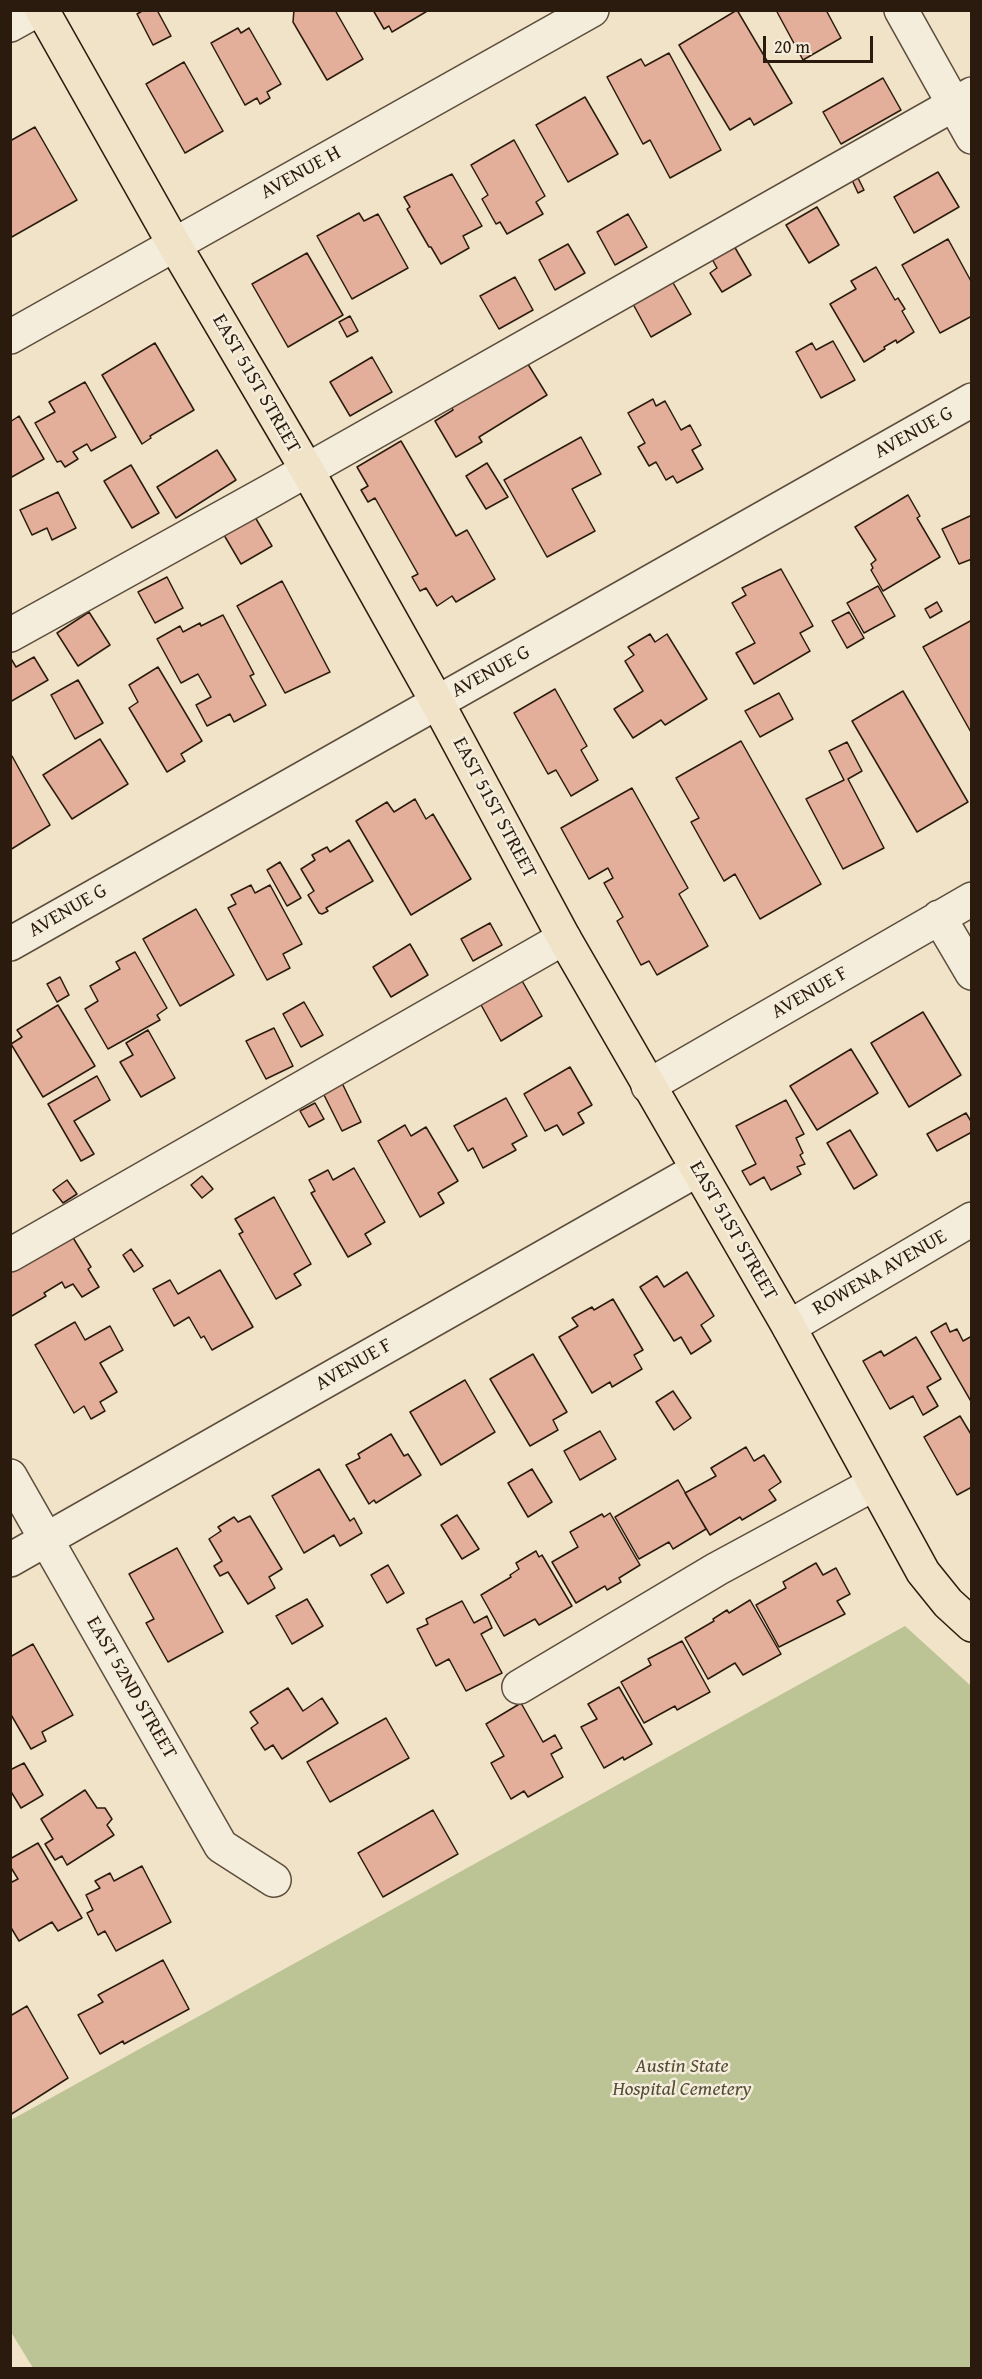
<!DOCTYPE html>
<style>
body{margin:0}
#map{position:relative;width:982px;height:2379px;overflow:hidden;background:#f0e3c7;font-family:"Gentium Book Plus",serif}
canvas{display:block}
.frame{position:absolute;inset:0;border:12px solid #2b1b0e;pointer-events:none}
.scale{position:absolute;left:763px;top:36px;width:110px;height:27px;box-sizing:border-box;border:3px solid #2b1b0e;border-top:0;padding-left:8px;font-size:18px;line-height:21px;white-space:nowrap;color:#2b1b0e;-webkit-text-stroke:4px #f5eddb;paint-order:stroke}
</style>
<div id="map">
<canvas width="982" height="2379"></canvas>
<div class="frame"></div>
<div class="scale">20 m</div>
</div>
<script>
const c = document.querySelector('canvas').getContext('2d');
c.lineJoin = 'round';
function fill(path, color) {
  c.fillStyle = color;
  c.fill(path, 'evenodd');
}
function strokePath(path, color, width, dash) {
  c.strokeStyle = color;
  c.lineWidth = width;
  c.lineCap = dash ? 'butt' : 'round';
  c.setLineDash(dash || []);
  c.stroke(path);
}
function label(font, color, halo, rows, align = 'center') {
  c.font = font + ' "Gentium Book Plus",serif';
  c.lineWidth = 5;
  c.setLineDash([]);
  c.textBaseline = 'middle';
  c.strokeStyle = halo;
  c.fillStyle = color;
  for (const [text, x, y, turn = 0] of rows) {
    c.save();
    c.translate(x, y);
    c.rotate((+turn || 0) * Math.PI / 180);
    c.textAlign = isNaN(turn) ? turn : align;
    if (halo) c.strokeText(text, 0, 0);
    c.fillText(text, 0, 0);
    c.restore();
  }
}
fill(new Path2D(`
 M905 1626 971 1686V2368H33L11 2332V2120Z`), '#bcc394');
const building = new Path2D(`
 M144 10H157L171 36 153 45 137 14Z
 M294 10H335L363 59 327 80 293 22Z
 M373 10H429L392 32 389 26 384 29Z
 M737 10 792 103 754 125 750 118 730 130 679 45Z
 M776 10H826L841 38 803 60Z
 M238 28 241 33 249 28 281 84 267 92 270 98 260 104 257 98 245 105 211 43Z
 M669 53 721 150 670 178 650 140 643 144 607 77 641 59 645 66Z
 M184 62 223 131 185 153 146 84Z
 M883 78 901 110 841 144 823 112Z
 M585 97 618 154 568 182 536 125Z
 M35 127 77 200 10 238V141Z
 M514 140 545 196 536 202 543 214 507 234 500 222 496 224 482 199 488 195 471 165Z
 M938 172 959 207 914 233 894 197Z
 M452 174 482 226 463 236 469 248 441 264 431 247H429L407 209 410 207 404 197Z
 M858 178 864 190 858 193 852 180Z
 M817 207 839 245 809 263 786 225Z
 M359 213 364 221 378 214 408 268 352 299 317 236Z
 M628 214 647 247 615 265 597 232Z
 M948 239 972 283V316L940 333 902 265Z
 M568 244 585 273 555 290 539 260Z
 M734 246 751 275 722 292 710 273 717 268 712 259Z
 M307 253 343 315 288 347 252 284Z
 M876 267 895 300 898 298 905 309 902 311 914 332 897 343 896 340 884 347 885 349 864 362 830 304 856 289 851 281Z
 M515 277 533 310 499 329 480 296Z
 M672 281 691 314 651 337 633 304Z
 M350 316 358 331 347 337 339 322Z
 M833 341 855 380 821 398 796 352 812 343 816 350Z
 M155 343 194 410 150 436 151 438 142 444 102 375Z
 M372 357 392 392 350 416 330 382Z
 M526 361 547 395 479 437 482 442 456 457 435 421 453 410 451 406Z
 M85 382 116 437 91 451 87 444 73 452 78 459 65 467 61 461 57 462 35 423 55 412 49 402Z
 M653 399 656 406 665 401 681 430 690 425 701 445 692 450 703 469 677 483 673 476 666 480 656 462 649 466 638 447 645 443 628 413Z
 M19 416 44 459 10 478V422Z
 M581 437 601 474 572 489 595 531 547 557 504 480Z
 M401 441 456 536 467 530 495 579 456 602 452 596 437 606 426 588 420 591 412 577 418 574 375 498 368 502 361 490 368 486 357 467Z
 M217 450 236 480 176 518 157 487Z
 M487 463 508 497 486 509 466 476Z
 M131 465 159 513 132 528 104 481Z
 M58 492 76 528 52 540 47 528 32 535 20 510Z
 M908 495 920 516 917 518 940 557 883 591 871 570 873 568 871 564 876 560 855 527Z
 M972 515V559L959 564 942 529Z
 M255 517 272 546 241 564 224 535Z
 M781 569 813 626 800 633 810 651 754 684 736 653 755 643 732 603 746 595 742 588Z
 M167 577 183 608 155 623 138 592Z
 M282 581 330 672 285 693 237 606Z
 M878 586 895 616 864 633 847 603Z
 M937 602 942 611 930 618 925 609Z
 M89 612 110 645 78 666 57 633Z
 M849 612 864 638 847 648 832 621Z
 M223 615 254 674 250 676 266 705 234 722 230 714 207 726 196 705 211 697 198 674 181 683 157 639 180 626 183 632 200 623 201 626Z
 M972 620V734L923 647Z
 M650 634 655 642 667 634 707 699 665 725 661 720 633 738 614 709 643 691 625 661 634 655 628 647Z
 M10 657 16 667 34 657 48 680 10 702Z
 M158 667 202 741 181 754 185 761 167 772 129 708 138 702 129 685Z
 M78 680 103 723 75 739 51 695Z
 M555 689 587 746 581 750 598 780 571 796 556 770 548 774 514 713Z
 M903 691 968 802 917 832 852 721Z
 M779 693 793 719 760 737 745 711Z
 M100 739 128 784 72 819 43 775Z
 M741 741 821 884 760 919 735 874 724 881 691 822 699 818 676 778Z
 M847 742 862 771 848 779 884 848 843 869 806 799 844 780 829 751Z
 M12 756 50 825 10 850V757Z
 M632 788 688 888 679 894 708 946 657 975 649 961 641 965 617 921 623 917 604 883 613 878 608 868 589 879 561 828Z
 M415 799 426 819 433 814 471 879 411 915 356 821 387 802 394 812Z
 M349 840 373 881 326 908 328 911 322 914 319 913 308 895 314 891 301 869 315 860 312 855 327 847 330 852Z
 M280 862 301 898 287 906 267 870Z
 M251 885 255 893 270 885 302 944 283 954 290 968 267 980 228 908 236 904 231 895Z
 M196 909 234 975 180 1006 143 939Z
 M490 923 502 945 473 961 461 939Z
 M410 944 428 975 391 997 373 967Z
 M135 952 167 1008 157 1015 160 1020 108 1049 85 1009 98 1001 90 986 120 969 116 962Z
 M60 977 69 995 57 1002 47 984Z
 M521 979 542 1016 501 1041 480 1003Z
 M304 1002 323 1035 301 1047 283 1014Z
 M58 1005 95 1066 43 1097 11 1044 22 1037 17 1030Z
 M923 1012 961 1075 909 1107 871 1043Z
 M274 1028 293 1066 266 1079 246 1041Z
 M148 1030 175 1078 141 1097 120 1062 133 1055 126 1043Z
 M851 1049 878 1093 817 1130 790 1086Z
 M570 1067 592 1105 578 1113 584 1123 563 1135 557 1125 545 1131 524 1094Z
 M97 1076 110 1100 74 1121 94 1154 81 1161 48 1104Z
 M342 1083 361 1122 342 1131 323 1093Z
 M506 1098 527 1136 512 1144 516 1150 483 1168 473 1148 468 1151 454 1126Z
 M786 1100 804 1134 796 1138 803 1153 800 1155 805 1164 797 1167 801 1174 771 1190 764 1177 750 1185 742 1171 756 1164 736 1126Z
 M315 1103 324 1119 309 1127 300 1111Z
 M966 1113 972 1123V1132L937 1151 927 1134Z
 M405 1125 411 1136 426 1127 458 1181 438 1193 444 1203 420 1217 378 1141Z
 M850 1130 877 1175 854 1189 827 1143Z
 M354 1168 385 1222 365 1234 371 1244 348 1257 311 1193 315 1191 309 1180 328 1170 333 1180Z
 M202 1176 213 1189 202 1198 191 1185Z
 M67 1180 77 1194 63 1203 53 1190Z
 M274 1197 311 1264 294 1274 301 1285 276 1299 239 1234 243 1232 235 1219Z
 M72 1236 91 1267 88 1269 99 1287 82 1297 73 1284 65 1288 62 1282 44 1293 46 1296 10 1317V1267Z
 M131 1249 143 1266 134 1272 123 1255Z
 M220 1270 253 1327 212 1350 204 1336 201 1338 189 1317 174 1326 153 1289 170 1280 178 1294Z
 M687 1272 714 1316 701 1325 711 1341 691 1354 681 1337 674 1341 640 1287 657 1276 664 1287Z
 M613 1299 643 1350 634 1355 642 1369 612 1387 610 1382 592 1393 559 1337 578 1326 572 1318 592 1307 594 1310Z
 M75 1322 85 1340 110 1326 123 1350 100 1363 117 1392 100 1402 105 1411 91 1419 84 1406 74 1413 35 1345Z
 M946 1323 950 1332 957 1329 963 1341 972 1336V1403L931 1332Z
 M916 1337 941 1379 927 1387 938 1406 923 1415 913 1396 890 1409 863 1361 881 1351 884 1356Z
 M533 1354 567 1412 553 1420 558 1430 530 1446 490 1379Z
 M465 1380 495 1432 441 1465 410 1412Z
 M673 1391 691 1418 674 1430 656 1402Z
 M960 1416 972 1436V1487L957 1495 924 1437Z
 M600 1431 616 1459 580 1480 564 1451Z
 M391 1434 404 1456 408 1454 421 1475 376 1503 374 1500 369 1504 346 1465 360 1458 358 1454Z
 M746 1447 754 1461 764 1455 781 1482 769 1490 776 1500 742 1520 740 1517 710 1535 685 1493 716 1476 711 1468Z
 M319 1469 350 1521 354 1518 362 1533 340 1546 334 1535 304 1553 272 1496Z
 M532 1469 552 1502 528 1517 508 1483Z
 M678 1480 706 1529 673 1549 669 1542 639 1559 615 1517Z
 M610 1513 640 1565 619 1578 621 1582 607 1590 605 1586 576 1603 552 1562 578 1547 570 1532 602 1514 604 1517Z
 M457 1515 479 1549 462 1559 441 1525Z
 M250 1516 282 1569 269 1577 275 1588 248 1604 228 1572 220 1576 214 1566 222 1561 209 1539 221 1531 218 1527 234 1517 238 1522Z
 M177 1548 223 1632 168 1662 146 1623 154 1619 129 1574Z
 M536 1551 539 1557 542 1555 572 1606 539 1625 535 1619 504 1636 481 1595 511 1577 510 1575 519 1569 516 1563Z
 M816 1563 823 1575 836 1568 850 1594 837 1601 845 1614 779 1647 756 1605 786 1588 783 1582Z
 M388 1565 404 1593 387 1603 371 1575Z
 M307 1599 323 1626 292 1644 276 1616Z
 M750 1600 781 1654 743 1675 735 1663 708 1679 685 1638 714 1621 713 1619 727 1610 729 1613Z
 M462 1601 474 1623 487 1616 492 1628 481 1634 502 1673 466 1691 449 1659 436 1666 417 1629 428 1624 426 1619Z
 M682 1641 710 1692 677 1710 675 1706 644 1723 621 1682 651 1665 648 1659Z
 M33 1644 73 1715 42 1732 46 1741 31 1749 10 1713V1657Z
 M619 1687 652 1744 624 1760 623 1757 604 1768 581 1727 597 1719 588 1704Z
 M288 1688 303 1711 322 1698 338 1723 282 1759 273 1745 265 1750 259 1741 251 1728 258 1723 250 1712Z
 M521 1703 543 1742 555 1735 562 1748 551 1754 563 1777 528 1797 524 1791 511 1799 491 1763 504 1756 486 1724Z
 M386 1718 409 1758 330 1802 307 1762Z
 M24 1763 43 1795 21 1808 10 1790V1770Z
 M85 1790 97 1808H105L112 1819 107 1825 114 1835 67 1865 62 1856 55 1860 45 1844 53 1839 41 1819Z
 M433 1810 458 1854 383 1897 358 1853Z
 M38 1843 82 1918 58 1931 52 1922 19 1941 10 1926V1883L18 1879 10 1866V1859Z
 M142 1866 171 1922 116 1951 105 1931 98 1935 87 1913 93 1910 86 1895 100 1888 95 1881 110 1873 114 1881Z
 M163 1960 189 2009 124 2044 123 2041 100 2054 78 2015 103 2002 98 1995Z
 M27 2006 68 2078 10 2115V2016Z`);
fill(building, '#e3af9a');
strokePath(building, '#2b1b0e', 1.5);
const minor = new Path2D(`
 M901 10 972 137
 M10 25 37 10
 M10 337 592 10
 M10 635 272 490 972 94
 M939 917 972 973
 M10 944 972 400
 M648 1086 972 899
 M10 1255 564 938
 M789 1327 972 1219
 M10 1476 221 1846 274 1880
 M10 1560 697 1170
 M519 1687 717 1569 874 1484`);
const major = new Path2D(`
 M42 10 174 244 307 470 437 702 564 938 789 1327 923 1572 948 1603 972 1625`);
strokePath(minor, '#5c4d3c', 36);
strokePath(major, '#2b1b0e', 36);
strokePath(minor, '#f5eddb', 33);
strokePath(major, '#f0e3c7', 33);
label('20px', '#2b1b0e', '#f5eddb', [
 ["AVENUE H",301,173,-29],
 ["EAST 51ST STREET",256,384,60],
 ["AVENUE G",914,433,-29],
 ["AVENUE G",491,672,-29],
 ["EAST 51ST STREET",494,808,62],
 ["AVENUE G",68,911,-30],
 ["AVENUE F",810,993,-30],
 ["EAST 51ST STREET",733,1231,60],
 ["ROWENA AVENUE",880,1273,-30],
 ["AVENUE F",354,1365,-30],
 ["EAST 52ND STREET",131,1688,60]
]);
label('italic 20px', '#564d36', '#f5eddb', [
 ["Austin State",682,2067],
 ["Hospital Cemetery",682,2090]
]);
</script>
